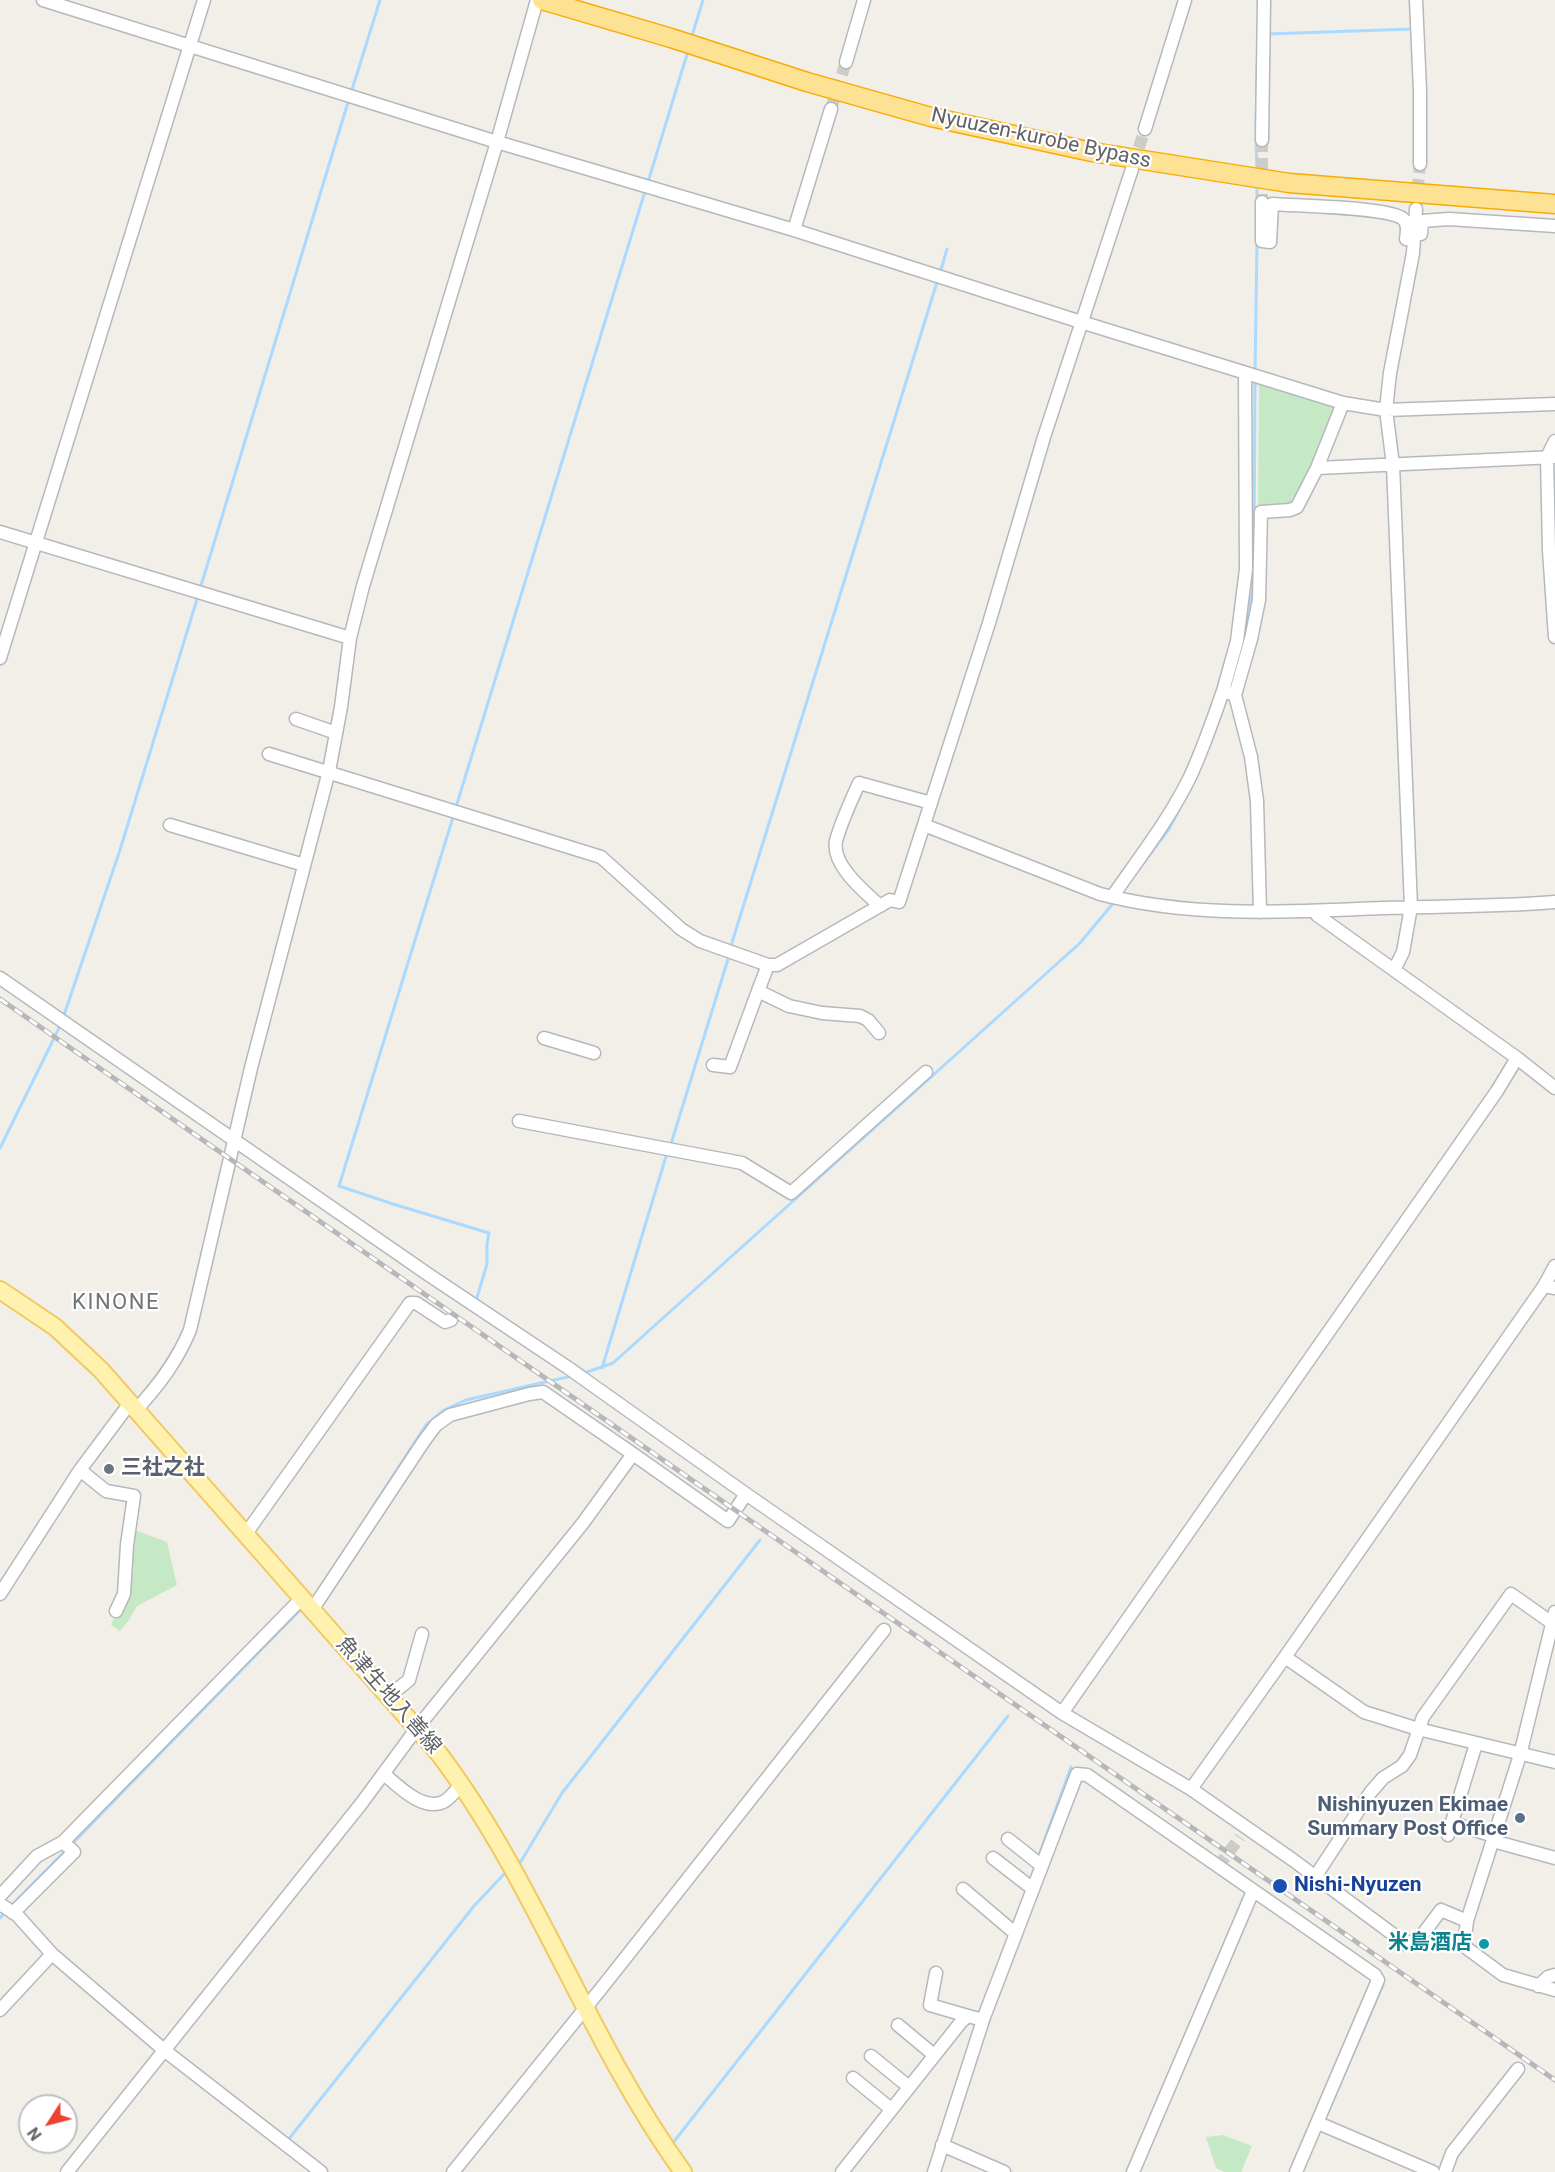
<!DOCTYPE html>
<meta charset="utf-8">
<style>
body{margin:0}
#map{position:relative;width:1555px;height:2172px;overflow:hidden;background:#f1efe8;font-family:Roboto,sans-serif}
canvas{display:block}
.north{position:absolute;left:18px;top:2094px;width:60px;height:60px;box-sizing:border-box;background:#fff;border:2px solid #bfc1c3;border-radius:50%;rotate:234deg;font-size:16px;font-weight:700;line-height:24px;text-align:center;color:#5f6368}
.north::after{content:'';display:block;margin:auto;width:21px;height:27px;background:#ea4335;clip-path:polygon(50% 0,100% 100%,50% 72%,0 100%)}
</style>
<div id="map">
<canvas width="1555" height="2172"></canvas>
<div class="north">N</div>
</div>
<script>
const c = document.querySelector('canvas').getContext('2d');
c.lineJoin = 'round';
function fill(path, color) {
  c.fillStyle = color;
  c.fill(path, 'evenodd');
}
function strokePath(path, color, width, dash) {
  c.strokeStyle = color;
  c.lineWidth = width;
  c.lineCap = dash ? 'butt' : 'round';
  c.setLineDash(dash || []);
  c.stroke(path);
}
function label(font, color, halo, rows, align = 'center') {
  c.font = font + ' Roboto,"Noto Sans JP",sans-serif';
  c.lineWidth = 4.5;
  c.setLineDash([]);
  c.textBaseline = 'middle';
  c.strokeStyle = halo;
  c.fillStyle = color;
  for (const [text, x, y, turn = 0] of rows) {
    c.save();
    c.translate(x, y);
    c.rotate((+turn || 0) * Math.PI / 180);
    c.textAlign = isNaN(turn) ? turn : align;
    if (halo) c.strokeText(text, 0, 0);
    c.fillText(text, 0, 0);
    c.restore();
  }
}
fill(new Path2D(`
 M1259 382 1337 406 1295 505 1258 508Z
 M132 1529 167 1542 177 1585 137 1606 129 1620 120 1631 111 1625 116 1614Z
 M1223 2135 1252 2146 1241 2172H1225L1216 2168 1206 2137Z`), '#c5e8c5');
strokePath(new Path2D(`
 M1267 34 1413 29
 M691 39 703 0
 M351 93 380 0
 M1256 130 1257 65
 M1256 140 1257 172
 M648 182 688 51
 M1257 185V202
 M940 273 947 249
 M1255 373 1257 242
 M1254 559 1255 380
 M200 589 349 99
 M1242 645 1247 626 1254 581
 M1230 688 1234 674
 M456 807 646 188
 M454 814 339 1186 393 1204 489 1233 487 1244V1264L476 1301
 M1135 874 1169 829 1180 808
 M730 949 938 279
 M63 1018 120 850 198 596
 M670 1147 729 956
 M0 1148 61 1024
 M575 1365 586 1373
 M602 1368 667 1153
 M584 1373 613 1363 1080 943 1115 901
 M369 1513 426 1425 444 1410 466 1400 572 1376
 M72 1844 302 1608
 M1038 1858 1071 1767
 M517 1865 520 1863 562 1793 760 1540
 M11 1906 67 1849
 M0 1918 6 1911
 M1324 2121 1383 1985
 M288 2140 474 1906 506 1872
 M672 2144 1008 1716`), '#aadaff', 3);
strokePath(new Path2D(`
 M831 109 846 62
 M1262 140V202
 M1133 165 1145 129
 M1416 209 1420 164
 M1218 1867 1240 1837`), '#ccccc8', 12, [12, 6]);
const minor = new Path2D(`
 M43 0 497 142 794 230 1081 322 1343 403 1386 410 1555 404
 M1416 0 1420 91V164
 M846 62 864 0
 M1145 129 1185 0
 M1262 140 1264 0
 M1262 202V241L1270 242 1272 204C1297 206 1384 207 1402 218 1409 223 1407 232 1406 239
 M794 230 831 109
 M1421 234 1422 221 1449 219 1555 226
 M1245 373 1246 569 1237 641 1223 691 1235 695 1251 639 1259 600 1261 512 1290 510 1297 507 1317 468 1343 403
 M1555 441 1547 457 1549 550 1555 637
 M1317 468 1555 457
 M0 532 350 638
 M0 658 204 0
 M1235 695 1251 757 1257 801 1260 912
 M296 719 336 733
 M269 754 601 857 681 929 700 941 768 965H777L890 900 899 902 989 623 1044 437 1132 169
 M170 825 304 865
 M924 825 1100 894C1192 918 1287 912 1381 908 1439 906 1497 907 1555 902
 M1112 897C1139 858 1169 820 1190 777 1203 749 1213 720 1223 691
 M880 906C865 892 831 865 836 841 841 822 851 801 859 783L931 803
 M1314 911 1317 915 1517 1058 1555 1088
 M768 965 758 991 789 1006 822 1013 860 1016 868 1020 879 1033
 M1394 970 1403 952 1411 907 1393 465 1386 410 1390 373 1413 253 1416 209
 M0 978 429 1275 567 1367 746 1494 1062 1713 1191 1789 1293 1860 1406 1944 1420 1938 1441 1910 1467 1921
 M544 1038 594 1053
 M713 1065 730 1067 758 991
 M519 1121 742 1163 791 1193 926 1072
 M1544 1286 1555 1266
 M136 1410C159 1385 177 1361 190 1330L251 1068 329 771 341 707 350 638 363 586 497 142 537 0
 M633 1454 728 1521 746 1494
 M80 1470 106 1491 134 1496 127 1545 124 1594 116 1611
 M245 1535 410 1303H416L445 1322 451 1320
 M0 1594 80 1470 130 1403
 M1555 1612 1520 1755 1467 1921 1464 1946 1503 1975 1555 1990
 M1285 1657 1544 1286 1555 1288
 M389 1696 409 1680 422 1634
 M1062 1713 1497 1091 1517 1058
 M384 1774C398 1786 424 1813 445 1801 451 1797 457 1789 462 1784
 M1191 1789 1285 1657 1364 1712 1418 1729 1555 1762
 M1452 1823 1494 1836
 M1448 1835 1476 1744
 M1008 1839 1042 1866
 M1493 1841 1555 1858
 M63 1842 302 1598
 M993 1858 1033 1889
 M1315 1877 1370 1793 1383 1778 1402 1766 1410 1755 1423 1717 1511 1594 1552 1623
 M963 1889 1016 1934
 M0 1896 37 1856 63 1842 74 1852 13 1913
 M0 1904 17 1915 52 1954 164 2050 321 2172
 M936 1973 930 2005 968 2016
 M1538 1986 1548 1977 1555 1975
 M0 2010 52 1954
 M898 2025 934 2055
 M871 2056 909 2087
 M853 2078 891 2109
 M1318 2123 1433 2172
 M942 2145 1004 2172
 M67 2172 361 1804 417 1728 583 1523 633 1454 543 1392 529 1394 450 1415 436 1425 424 1441 312 1610
 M453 2172 604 1985 884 1630
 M842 2172 961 2022 968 2016 983 2020
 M934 2172 984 2017 1077 1774 1087 1775 1375 1975 1378 1980 1296 2172
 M1133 2172 1253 1891
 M1445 2172 1452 2153 1518 2069`);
const major = new Path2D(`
 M0 1290 55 1327 101 1370 440 1755C537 1884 588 2041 683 2172`);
const highway = new Path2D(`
 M542 0 671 38 807 82 931 117 1092 152 1289 183 1555 204`);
strokePath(minor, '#b5b8bc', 15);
strokePath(major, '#f2c960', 20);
strokePath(highway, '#f9ab00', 21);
strokePath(minor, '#fff', 12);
strokePath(major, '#fff2af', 16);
strokePath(highway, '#fde293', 18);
const rail = new Path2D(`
 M0 999 1555 2080`);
strokePath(rail, '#b6b7b8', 5);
strokePath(rail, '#fff', 3, [9]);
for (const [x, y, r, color] of [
 [109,1469,6,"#6b7280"],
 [1520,1818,6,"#5c6f8a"],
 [1280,1886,8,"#1a4fb4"],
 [1484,1944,6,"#0f9aa8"]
]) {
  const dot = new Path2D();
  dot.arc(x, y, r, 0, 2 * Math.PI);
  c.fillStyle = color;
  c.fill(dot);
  strokePath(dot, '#fff', 2);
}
label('21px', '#5f6368', '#fff', [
 ["Nyuuzen-kurobe Bypass",1041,139,12],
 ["魚津生地入善線",388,1696,49]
]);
label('bold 21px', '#5b616d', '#fff', [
 ["三社之社",121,1469]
], 'left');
label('bold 21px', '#4e5e75', '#fff', [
 ["Nishinyuzen Ekimae",1508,1806],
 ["Summary Post Office",1508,1830]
], 'right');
label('bold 21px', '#164399', '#fff', [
 ["Nishi-Nyuzen",1294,1886]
], 'left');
label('bold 21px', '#0d838f', '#fff', [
 ["米島酒店",1472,1944]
], 'right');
c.letterSpacing = '1.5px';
label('22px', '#70757a', '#fff', [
 ["KINONE",116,1303]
]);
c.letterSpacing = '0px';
</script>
